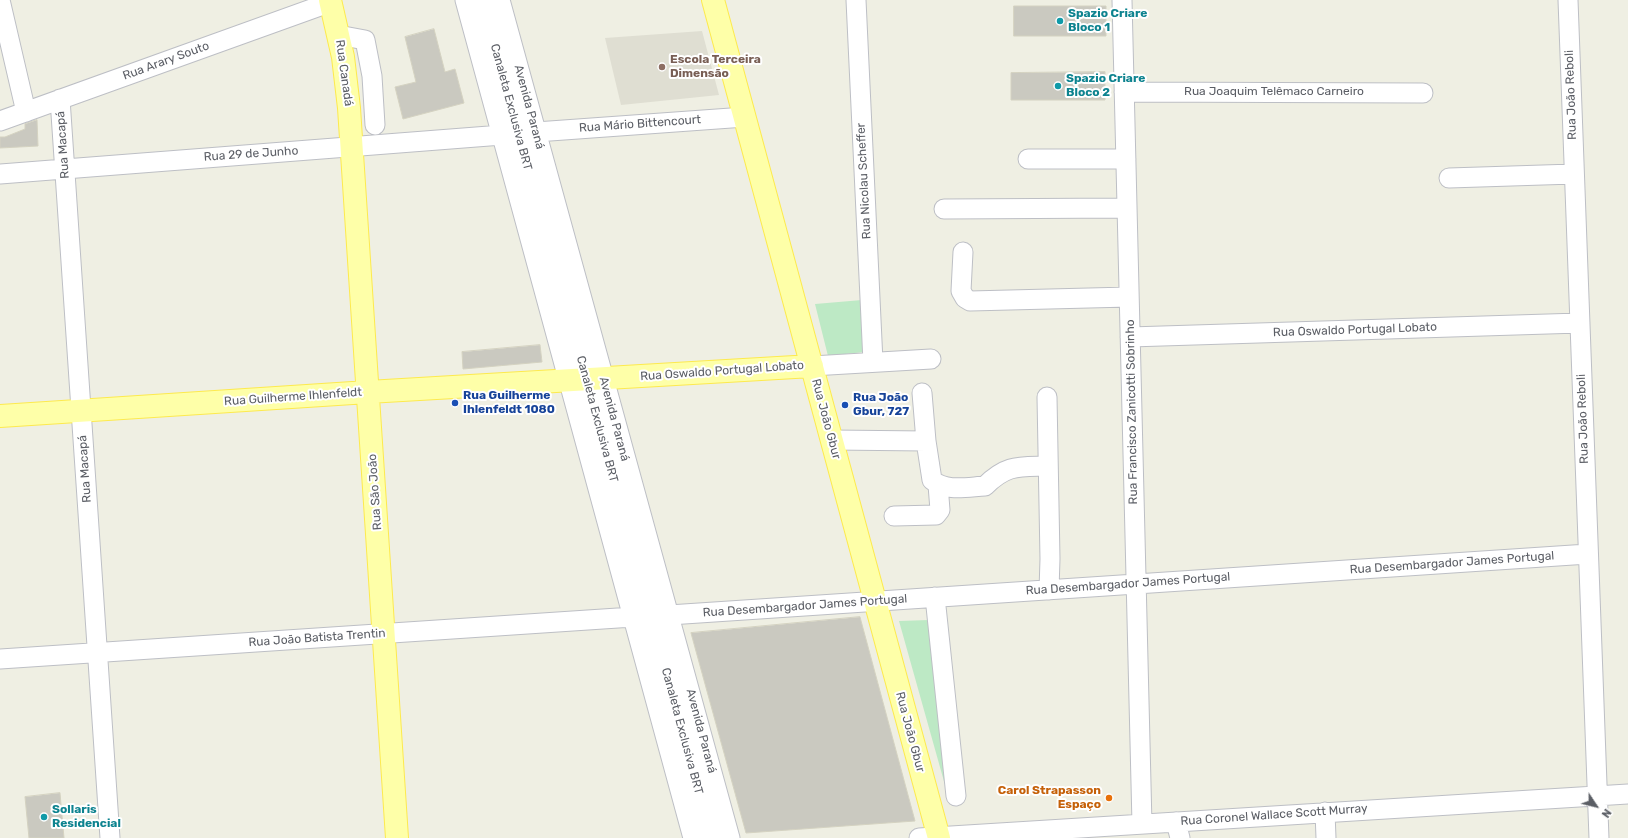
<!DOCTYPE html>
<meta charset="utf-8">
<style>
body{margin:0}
#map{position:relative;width:1628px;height:838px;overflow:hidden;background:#efefe3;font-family:Rubik,sans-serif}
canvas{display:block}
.north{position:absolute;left:1576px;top:786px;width:40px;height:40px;-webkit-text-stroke:3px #fff;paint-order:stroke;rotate:125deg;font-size:11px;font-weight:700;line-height:16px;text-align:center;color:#5b5e65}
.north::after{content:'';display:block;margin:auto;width:14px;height:18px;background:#5b5e65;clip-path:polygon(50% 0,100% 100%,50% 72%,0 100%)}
</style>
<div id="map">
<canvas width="1628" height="838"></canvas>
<div class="north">N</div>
</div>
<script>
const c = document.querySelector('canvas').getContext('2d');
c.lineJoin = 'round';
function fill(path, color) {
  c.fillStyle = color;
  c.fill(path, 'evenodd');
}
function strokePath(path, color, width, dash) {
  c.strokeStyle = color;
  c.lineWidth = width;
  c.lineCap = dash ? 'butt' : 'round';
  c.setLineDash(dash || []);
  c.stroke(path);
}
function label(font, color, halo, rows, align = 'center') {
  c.font = font + ' Rubik,sans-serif';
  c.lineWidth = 4;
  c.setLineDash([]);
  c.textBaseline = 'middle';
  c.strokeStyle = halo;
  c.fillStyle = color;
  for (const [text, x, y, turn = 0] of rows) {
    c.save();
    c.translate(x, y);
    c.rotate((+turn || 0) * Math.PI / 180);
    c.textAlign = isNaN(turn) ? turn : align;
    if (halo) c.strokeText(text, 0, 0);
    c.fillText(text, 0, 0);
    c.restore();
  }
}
fill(new Path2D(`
 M702 31 719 95 621 105 605 38Z`), '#dfded2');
fill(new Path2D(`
 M862 300 864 352 828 356 815 304Z
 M929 620 945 785 899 621Z`), '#bde9c5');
const building = new Path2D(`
 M1014 6H1106V36H1014Z
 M434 29 445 72 455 69 464 103 403 119 395 87 416 82 405 37Z
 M1105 72V100H1011V73Z
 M37 120 38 146 0 148V137H5L25 129V124Z
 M540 345 542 362 463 369 462 352Z
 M860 617 915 821 746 833 691 633Z
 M60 793 64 838H29L25 797Z`);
fill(building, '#cac9c0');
strokePath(building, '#d4d2c1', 1);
const minor = new Path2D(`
 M0 0 26 112
 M465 0 693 838
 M482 0 712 838
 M500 0 730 838
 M856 0 873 362
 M1122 0 1142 824
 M1568 0 1599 838
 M338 35 365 40 372 76 375 125
 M1124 92 1423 93
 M60 99 110 838
 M0 121 331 2
 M536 132 745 117
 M1028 159H1126
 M0 174 502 135
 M1449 178 1574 174
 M944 209 1127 208
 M963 252 961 291 965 298 970 301 1129 297
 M1130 337 1580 323
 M812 366 931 359
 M922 393 926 441 932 480C946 492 967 487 985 486 1007 464 1019 467 1048 466
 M1047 397 1050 559 1049 590
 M832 440 926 441
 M894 516 936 515 940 510 938 485
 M935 597 956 796
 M669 615 1588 554
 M0 659 633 617
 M1325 812 1326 838
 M1176 822 1180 838
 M919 838 1628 794`);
const major = new Path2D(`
 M330 0 343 57 349 108 397 838
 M713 0 939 838
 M0 416 368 392 812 366`);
strokePath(minor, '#bdbfc5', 21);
strokePath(major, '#fdea4e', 24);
strokePath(minor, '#fff', 19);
strokePath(major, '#feffa8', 22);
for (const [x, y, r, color] of [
 [1060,21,4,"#0f9aa8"],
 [662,67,4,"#8d6e63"],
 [1058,86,4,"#0f9aa8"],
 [455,403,4,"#1a4fb4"],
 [845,405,4,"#1a4fb4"],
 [1109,798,4,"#e8710a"],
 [44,817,4,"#0f9aa8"]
]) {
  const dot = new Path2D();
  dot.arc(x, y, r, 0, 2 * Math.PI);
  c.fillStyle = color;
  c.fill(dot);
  strokePath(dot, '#fff', 1.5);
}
label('bold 12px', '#0d838f', '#fff', [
 ["Spazio Criare",1068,14],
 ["Bloco 1",1068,28],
 ["Spazio Criare",1066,79],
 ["Bloco 2",1066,93],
 ["Sollaris",52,810],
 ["Residencial",52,824]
], 'left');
label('bold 12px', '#785e54', '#fff', [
 ["Escola Terceira",670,60],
 ["Dimensão",670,74]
], 'left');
label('12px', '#5b5e65', '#fff', [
 ["Rua Arary Souto",166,61,-20],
 ["Rua Canadá",344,73,82],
 ["Rua Joaquim Telêmaco Carneiro",1274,92],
 ["Rua João Reboli",1571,95,-92],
 ["Canaleta Exclusiva BRT",511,107,75],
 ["Avenida Paraná",529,107,75],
 ["Rua Mário Bittencourt",640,124,-4],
 ["Rua Macapá",63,145,-94],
 ["Rua 29 de Junho",251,154,-4],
 ["Rua Nicolau Scheffer",864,181,-93],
 ["Rua Oswaldo Portugal Lobato",1355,330,-2],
 ["Rua Oswaldo Portugal Lobato",722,371,-4],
 ["Rua Guilherme Ihlenfeldt",293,397,-4],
 ["Rua Francisco Zanicotti Sobrinho",1132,412,-91],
 ["Canaleta Exclusiva BRT",597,419,75],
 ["Avenida Paraná",614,419,75],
 ["Rua João Gbur",826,419,75],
 ["Rua João Reboli",1583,419,-92],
 ["Rua Macapá",85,469,-94],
 ["Rua São João",375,492,-94],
 ["Rua Desembargador James Portugal",1452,563,-4],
 ["Rua Desembargador James Portugal",1128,584,-4],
 ["Rua Desembargador James Portugal",805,606,-4],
 ["Rua João Batista Trentin",317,638,-4],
 ["Canaleta Exclusiva BRT",682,731,75],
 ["Avenida Paraná",701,731,75],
 ["Rua João Gbur",910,732,75],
 ["Rua Coronel Wallace Scott Murray",1274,815,-4]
]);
label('bold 12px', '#164399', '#fff', [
 ["Rua Guilherme",463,396],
 ["Ihlenfeldt 1080",463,410],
 ["Rua João",853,398],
 ["Gbur, 727",853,412]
], 'left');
label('bold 12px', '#c56008', '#fff', [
 ["Carol Strapasson",1101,791],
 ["Espaço",1101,805]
], 'right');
</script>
